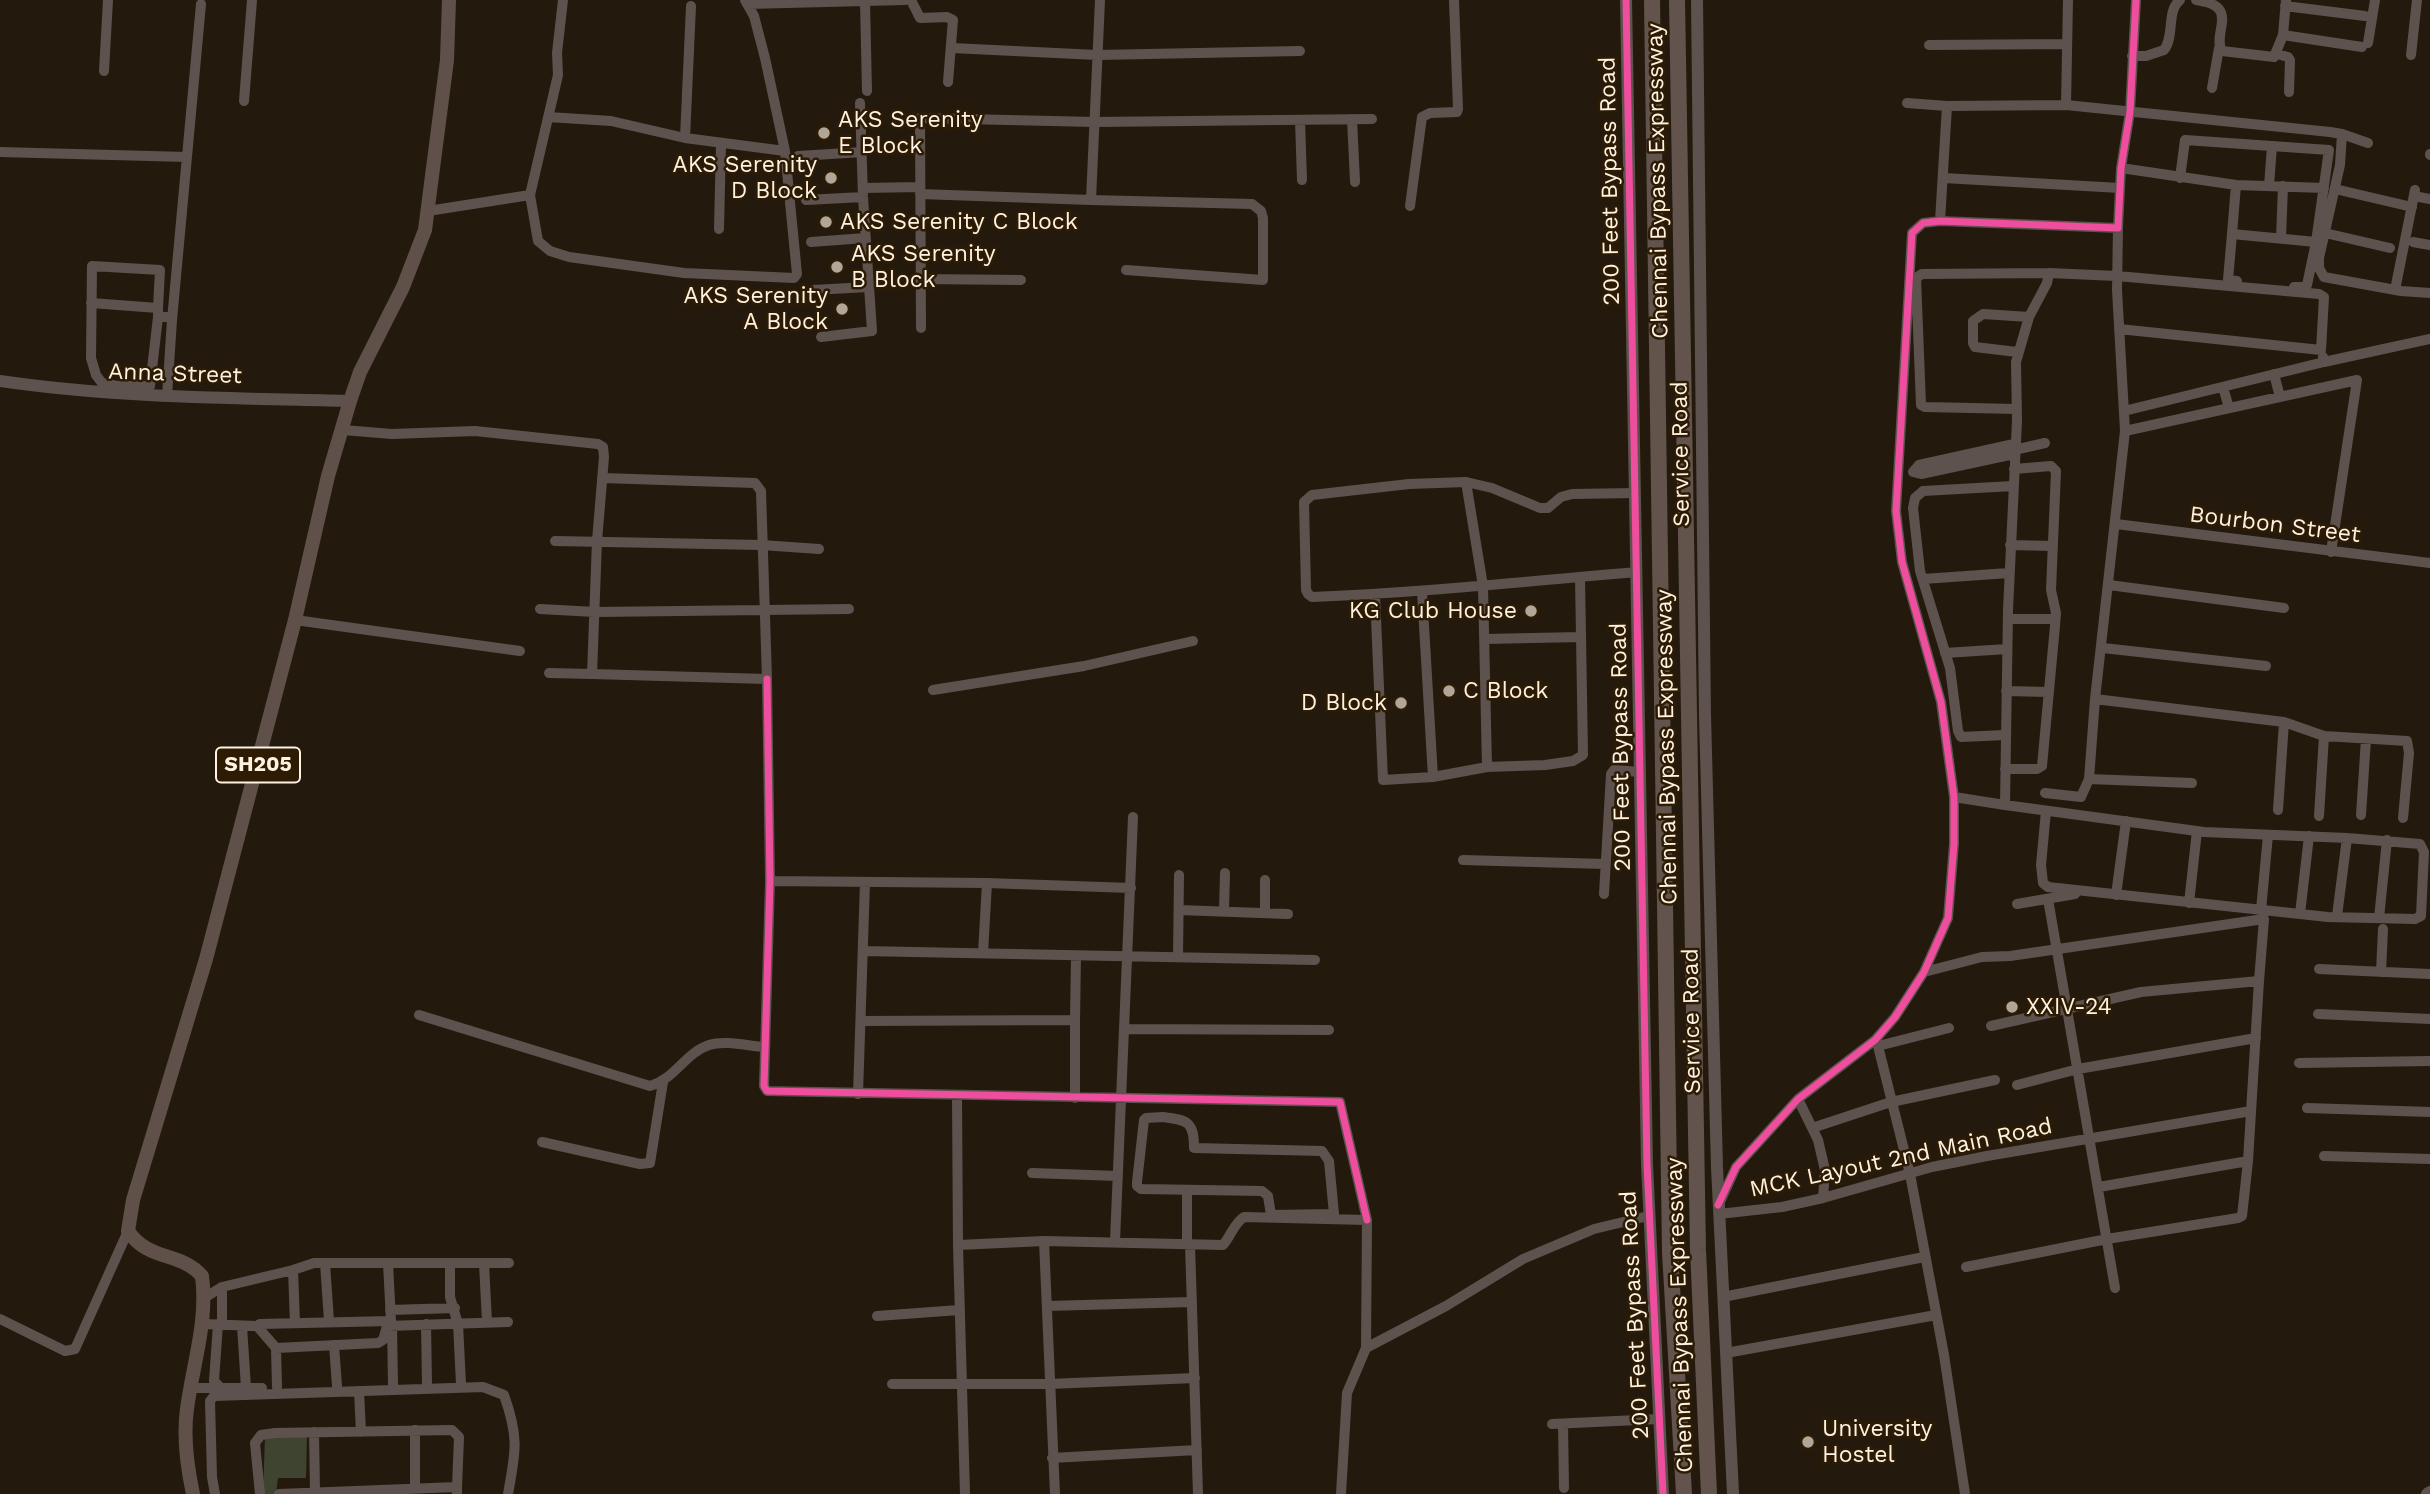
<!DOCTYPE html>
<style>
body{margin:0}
canvas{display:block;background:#231a0d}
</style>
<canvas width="2430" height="1494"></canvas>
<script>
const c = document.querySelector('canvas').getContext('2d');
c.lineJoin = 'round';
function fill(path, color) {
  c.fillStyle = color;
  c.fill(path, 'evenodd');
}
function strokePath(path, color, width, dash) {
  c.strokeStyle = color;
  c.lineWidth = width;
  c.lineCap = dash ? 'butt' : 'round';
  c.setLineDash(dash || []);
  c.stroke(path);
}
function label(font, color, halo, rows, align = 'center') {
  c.font = font + ' "Work Sans",sans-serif';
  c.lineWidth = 5;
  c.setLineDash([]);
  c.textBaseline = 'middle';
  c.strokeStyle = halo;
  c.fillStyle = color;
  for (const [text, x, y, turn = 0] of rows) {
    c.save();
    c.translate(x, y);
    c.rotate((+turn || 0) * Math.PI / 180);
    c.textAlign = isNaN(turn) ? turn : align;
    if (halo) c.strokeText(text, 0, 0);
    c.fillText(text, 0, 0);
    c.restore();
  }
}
fill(new Path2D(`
 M307 1434 306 1478H278L276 1494H263L265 1437Z`), '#3e4430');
strokePath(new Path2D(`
 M911 0 920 18 947 17 953 20 948 82
 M2196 0C2242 6 2211 33 2222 51L2274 57 2283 35 2286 0
 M865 2 867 91
 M747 4 905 0
 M2285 6 2365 16
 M2283 35 2362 47
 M2368 43 2375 0
 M1929 45 2067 44
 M952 48 1097 55 1300 51
 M2277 54 2288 57 2290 60 2289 92
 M2411 55 2417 0
 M2132 56H2146L2164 50C2175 36 2166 11 2180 0
 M104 71 108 0
 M2212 88 2219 48
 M244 101 252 0
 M1907 103 1947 106
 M2066 105 2068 0
 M548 117 611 121 685 138 785 151
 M1352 119 1355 182
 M1300 120 1302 180
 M2342 134 2368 143
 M685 138 691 6
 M0 152 187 157
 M2430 154V155
 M798 156 863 152
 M2121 168 2236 185 2324 188
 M1944 178 2120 188
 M2180 178 2185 140 2329 150 2316 242 2307 285 2304 287H2294
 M2236 185 2232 234 2316 242
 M2269 186 2272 146
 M863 188 920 187
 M2335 189 2412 207
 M920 194 1091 200 1100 0
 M530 195 558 75 557 53 563 0
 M2414 196 2430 199
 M806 200 863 197
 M1091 200 1252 204 1261 211 1263 218V280L1126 270
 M1410 206 1422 117 1430 113 1457 112 1458 109 1454 0
 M428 211 530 195 538 241 550 251 569 257 684 273 794 278 797 274 785 151 765 58 754 16 745 0
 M1940 221 1947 106 2066 105 2330 132 2342 134 2340 165 2319 258V268L2324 277 2401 291 2430 293
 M719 229 721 143
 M2325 233 2390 248
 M2232 234 2228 280 2237 281
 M2281 238 2283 186
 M811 242 865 238
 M2413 242 2430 245
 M920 279 1021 280
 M813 290 868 287
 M2395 290 2415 190
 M91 303 158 308V317H172
 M158 317 150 386H117L102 383 96 375 91 358 92 266 160 270 158 308
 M921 328 920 118 1095 122 1372 119
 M821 337 872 331 863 197 860 103
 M2017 352 1975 347 1973 343V321L1983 314 2029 317
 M2323 357 2324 362 2430 339
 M2274 374 2280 397
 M2223 387 2229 408
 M167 396 172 320 201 4
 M2016 409 1925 407 1921 405 1916 278 1922 274 2049 273
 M2124 411 2324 362
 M343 430 392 434 475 431 598 444 603 447 604 457 597 541 592 674 767 679 761 491 755 483 602 478
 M2125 431 2357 380 2331 552
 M2014 450 2045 443
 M2014 454 1921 474 1913 472 1919 465 2014 444
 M1466 482 1492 488 1540 508H1548L1561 497 1572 494 1635 493
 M2116 524 2430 563
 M555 541 761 545 819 549
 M2010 545 2053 546
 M1923 579 2009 573
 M2109 585 2284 608
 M1422 592 1433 777
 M1375 595 1383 780 1433 777 1487 767 1545 765 1573 761 1583 755 1580 577
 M540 609 595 612 849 609
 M2008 619H2055
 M295 620 520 651
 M1485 639 1581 637
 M2103 648 2266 666
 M1945 653 2007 649
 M549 673 592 674
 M767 679 770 881 764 1086 767 1091 1340 1102 1367 1220
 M933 690 1084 666 1193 641
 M2006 691 2049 692
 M2095 699 2284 722 2278 810
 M2284 722 2324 736 2407 741 2409 753 2403 818
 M2005 735 1961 737 1958 731 1950 668 1920 571 1913 508 1915 498 1923 491 2013 486
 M1487 767 1483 586 1466 482 1409 484 1312 495 1304 502 1306 590 1308 594 1312 597C1421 593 1528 581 1637 572
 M2005 769H2037L2042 766 2055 626 2056 613 2051 590 2056 471 2051 466 2014 469
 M2089 779 2192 783
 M2045 793 2081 797 2089 779 2095 699 2125 431 2117 290 2118 228
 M1954 797 2005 805 2008 610 2017 421 2016 362 2029 317 2047 283 2049 273 2117 276 2319 294 2324 297 2321 350 2119 329
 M2005 805 2204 832 2347 838 2420 844 2424 852 2421 916 2415 919 2328 917 2048 887 2043 883 2041 865 2046 811
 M2361 815 2366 739
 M2319 816 2324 736
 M1463 860 1605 864
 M770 881 987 883
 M1604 894 1611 774 1614 770 1640 772
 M2116 895 2126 821
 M2048 899 2115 1288
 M2189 903 2197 831
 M2017 904 2075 894
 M1179 910 1288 914
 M2261 910 2268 835
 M1224 911 1225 873
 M1265 913V880
 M2300 914 2309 836
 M2337 916 2347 838
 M2379 918 2387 840
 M863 951 1315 960
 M983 953 987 883 1131 888
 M1178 957 1179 875
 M2319 969 2430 974
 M1924 972 1982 957 2010 956 2264 919 2259 981
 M2381 972 2383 929
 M2318 1014 2430 1019
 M419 1015 650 1086C674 1080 685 1053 709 1045 725 1040 748 1046 765 1047
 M1075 1020V1098
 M861 1021 1075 1020 1076 956
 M1991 1026 2141 992 2259 981 2248 1161 2099 1187
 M1125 1029 1329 1030
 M1875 1040 1878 1046 1910 1174 1944 1355 1965 1494
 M1878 1046 1949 1028
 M2299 1063 2430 1061
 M2017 1085 2078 1069 2256 1038
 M858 1094 865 882
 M957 1096 958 1245 965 1494
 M1798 1099 1818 1140 1825 1170 1823 1198
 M2307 1108 2430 1112
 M1163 1117C1188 1120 1194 1122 1194 1148L1322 1151 1329 1161 1334 1214 1271 1215 1268 1196 1262 1191 1141 1189 1137 1186V1182L1144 1120 1146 1118Z
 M1812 1128 1891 1102 1995 1080
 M542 1142 640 1164 650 1163 663 1082
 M2324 1156 2430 1159
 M1032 1173 1118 1176
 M1187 1190V1245
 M1720 1202 1736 1167 1798 1099 1875 1040 1895 1017 1924 972 1948 918 1954 844V797L1941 702 1902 562 1896 511 1912 233 1923 223 1940 221 2118 228 2121 168 2130 112 2136 0
 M1719 1214 1782 1207 1823 1198 1932 1167 1987 1156 2251 1111
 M1044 1241 1055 1494
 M1115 1241 1133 817
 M958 1245 1044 1241 1223 1245C1231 1236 1234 1223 1244 1217L1367 1220 1366 1348
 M1190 1245 1198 1494
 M325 1263 329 1321
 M484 1263H509
 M450 1264V1297L458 1324 461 1384
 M1966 1267 2107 1239 2238 1218 2242 1216 2248 1161
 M293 1270 314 1263H484L487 1322
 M222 1287V1325
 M1723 1297 1924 1257
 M204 1298 222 1287 293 1270 295 1323
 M1047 1306 1192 1302
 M390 1310 455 1308
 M877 1316 959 1310
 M0 1319 65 1351 75 1349 128 1231
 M203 1324 257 1326 276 1348 378 1343 383 1340 387 1326 508 1322
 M218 1324 214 1381 221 1388H262
 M426 1324 427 1385
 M392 1325 393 1385
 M242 1326 246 1388
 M257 1326 260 1324 391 1321 388 1263
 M334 1345 337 1386
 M276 1348 277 1387
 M1726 1353 1936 1315
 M892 1384H1049L1195 1378
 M191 1388H221
 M359 1391 361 1432
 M1552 1424 1659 1419
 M1563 1424 1564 1488
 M415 1430V1488
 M314 1432 315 1491
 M1052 1458 1197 1450
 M215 1494 212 1477 210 1401 214 1396 483 1387 504 1395C519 1437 516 1451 508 1494
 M260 1494 255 1443 261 1435 275 1433 452 1430 459 1437 457 1487
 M279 1494 457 1487V1494
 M1341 1494 1347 1393 1366 1348 1446 1306 1523 1259 1594 1229 1644 1217 1649 1218`), '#5e524e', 10);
strokePath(new Path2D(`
 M1626 0 1647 1164 1663 1494
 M1697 0 1705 715 1717 1167 1733 1494
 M0 381C116 398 233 398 350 401
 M2427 1494 2430 1492`), '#5e524e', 12);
strokePath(new Path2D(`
 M193 1494C187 1466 183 1437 187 1409 193 1363 208 1322 202 1276 180 1251 149 1262 128 1231L133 1200 206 959 295 620 328 476 350 401 360 372 403 287 425 230 447 60 449 0`), '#5f5149', 14);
strokePath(new Path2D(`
 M1652 0 1670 1252 1684 1494
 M1677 0 1698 1250 1709 1494`), '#62544d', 16);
strokePath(new Path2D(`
 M1626 0 1647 1164 1663 1494
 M767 679 770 881 764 1086 767 1091 1340 1102 1367 1220
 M1718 1205 1736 1167 1798 1099 1875 1040 1895 1017 1924 972 1948 918 1954 844V797L1941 702 1902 562 1896 511 1912 233 1923 223 1940 221 2118 228 2121 168 2130 112 2136 0`), '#ef4d9e', 7);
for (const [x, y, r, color] of [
 [824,133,7,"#b1a698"],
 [831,178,7,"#b1a698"],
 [826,222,7,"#b1a698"],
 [837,267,7,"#b1a698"],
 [842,309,7,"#b1a698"],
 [1531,611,7,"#b1a698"],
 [1449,691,7,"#b1a698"],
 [1401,703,7,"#b1a698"],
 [2012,1007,7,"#b1a698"],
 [1808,1442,7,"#b1a698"]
]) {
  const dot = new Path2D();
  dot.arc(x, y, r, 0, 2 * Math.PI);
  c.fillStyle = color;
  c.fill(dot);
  strokePath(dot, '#2d1b03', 2.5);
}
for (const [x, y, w] of [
 [258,765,84]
]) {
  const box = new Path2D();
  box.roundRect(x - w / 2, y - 17.5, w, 35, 5);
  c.fillStyle = '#2d1b03';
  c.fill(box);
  strokePath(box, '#fef2e3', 2);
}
label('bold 21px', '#fef2e3', null, [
 ["SH205",258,765]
]);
label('23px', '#fef2e3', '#2d1b03', [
 ["AKS Serenity",838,120],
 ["E Block",838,146],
 ["AKS Serenity",817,165,"right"],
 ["D Block",817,191,"right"],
 ["AKS Serenity C Block",840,222],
 ["AKS Serenity",851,254],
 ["B Block",851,280],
 ["AKS Serenity",828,296,"right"],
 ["A Block",828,322,"right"],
 ["KG Club House",1517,611,"right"],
 ["C Block",1463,691],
 ["D Block",1387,703,"right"],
 ["XXIV-24",2026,1007],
 ["University",1822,1429],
 ["Hostel",1822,1455]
], 'left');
label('23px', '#fef2e3', '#2d1b03', [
 ["200 Feet Bypass Road",1610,181,-91],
 ["Chennai Bypass Expressway",1658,181,-91],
 ["Anna Street",175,374,2],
 ["Service Road",1681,454,-91],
 ["Bourbon Street",2275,525,7],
 ["200 Feet Bypass Road",1621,747,-91],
 ["Chennai Bypass Expressway",1667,747,-91],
 ["Service Road",1692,1021,-91],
 ["MCK Layout 2nd Main Road",1901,1158,-12],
 ["200 Feet Bypass Road",1635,1315,-93],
 ["Chennai Bypass Expressway",1680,1315,-92]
]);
</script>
